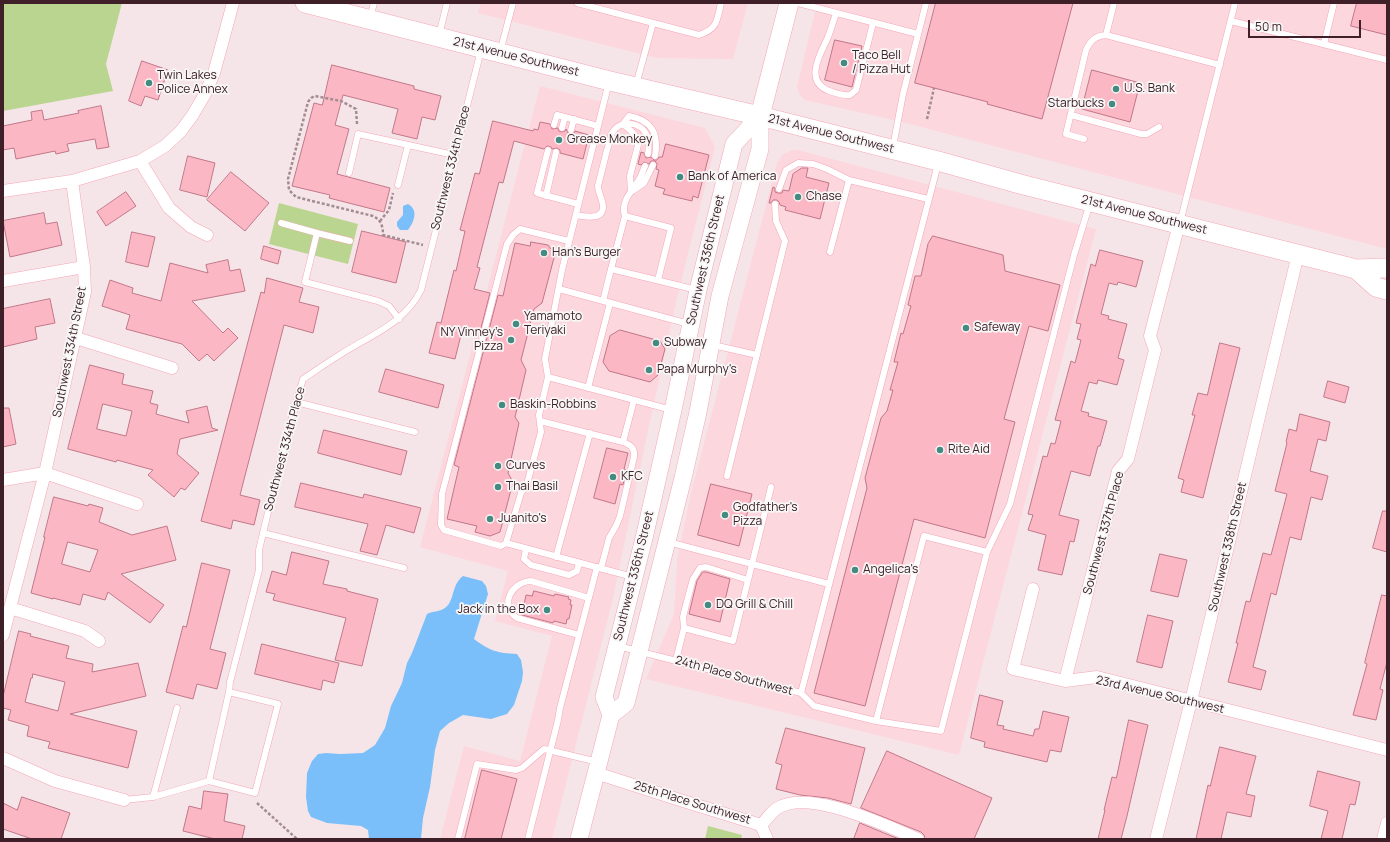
<!DOCTYPE html>
<meta charset="utf-8">
<style>
body{margin:0}
#map{position:relative;width:1390px;height:842px;overflow:hidden;background:#f6e5e8;font-family:Manrope,sans-serif}
canvas{display:block}
.frame{position:absolute;inset:0;border:4px solid #3f2028;pointer-events:none}
.scale{position:absolute;left:1248px;top:20px;width:113px;height:18px;box-sizing:border-box;border:2px solid #3f2028;border-top:0;padding-left:5px;font-size:12px;line-height:14px;white-space:nowrap;color:#3f2028;-webkit-text-stroke:3px #f7f7f7;paint-order:stroke}
</style>
<div id="map">
<canvas width="1390" height="842"></canvas>
<div class="frame"></div>
<div class="scale">50 m</div>
</div>
<script>
const c = document.querySelector('canvas').getContext('2d');
c.lineJoin = 'round';
function fill(path, color) {
  c.fillStyle = color;
  c.fill(path, 'evenodd');
}
function strokePath(path, color, width, dash) {
  c.strokeStyle = color;
  c.lineWidth = width;
  c.lineCap = dash ? 'butt' : 'round';
  c.setLineDash(dash || []);
  c.stroke(path);
}
function label(font, color, halo, rows, align = 'center') {
  c.font = font + ' Manrope,sans-serif';
  c.lineWidth = 3.5;
  c.setLineDash([]);
  c.textBaseline = 'middle';
  c.strokeStyle = halo;
  c.fillStyle = color;
  for (const [text, x, y, turn = 0] of rows) {
    c.save();
    c.translate(x, y);
    c.rotate((+turn || 0) * Math.PI / 180);
    c.textAlign = isNaN(turn) ? turn : align;
    if (halo) c.strokeText(text, 0, 0);
    c.fillText(text, 0, 0);
    c.restore();
  }
}
fill(new Path2D(`
 M481 3H748L733 59 657 58 478 13Z
 M817 3H1387V249L902 122 805 100 800 95 797 87Z
 M540 86 705 128 715 147 677 298 644 449 613 598 552 839H440L464 746 520 761 552 636 495 621 508 571 420 547Z
 M792 150H798L1096 229 959 755 646 679 674 614 677 560 691 493 777 163 782 155Z`), '#fcd7de');
fill(new Path2D(`
 M3 3H122L106 64 113 91 3 111Z
 M279 203 358 224 348 264 269 244Z
 M708 826 742 835 741 839H705Z`), '#bad58f');
fill(new Path2D(`
 M408 204C419 210 414 222 408 230H400L397 226V222L403 215V206Z
 M463 576 482 581 486 586 488 594 474 639C490 651 497 653 517 654L521 660 523 672 522 681 514 705 507 714 491 719 463 715 449 723 440 731 435 750 430 787 423 818 421 839H369L368 830 361 826 327 823 311 817 308 811 306 797 307 773 312 761 318 754 326 753 340 754 363 753 375 745 385 728 391 706 402 683 407 663 412 653 427 614C433 611 439 612 445 608 455 601 451 585 463 576Z`), '#7abffa');
const building = new Path2D(`
 M936 3H1073L1042 119 987 104 988 102 915 83Z
 M1357 3H1387V35L1351 26Z
 M835 40 862 46 852 87 825 80Z
 M142 61 168 70 158 100 145 96 141 106 129 101Z
 M332 65 414 86V89L441 96 435 120 422 117 417 139 392 133 398 109 343 95 335 125 349 129 337 174 390 188 384 212 329 198 330 195 292 186 314 103 322 105Z
 M1092 70 1140 83 1130 122 1082 109Z
 M101 106 109 147 97 149 95 139 67 144 69 151 56 154 55 151 16 159 14 148 3 150V126L32 120 31 112 42 110 44 120 79 113 78 111Z
 M493 121 533 131 534 129 538 130 540 122 550 124 552 129 558 128 559 131 561 132 565 131 566 129 568 133 570 134 574 133 575 131 589 135 583 159 560 153V150L557 148 552 149 551 147 547 146 544 149 514 141 503 183 499 182 477 267 480 268 474 289 490 293 479 336 462 331 455 359 429 353 437 322 441 323 454 270 456 271 465 231 460 230 475 173 479 174Z
 M666 144 709 155 698 198 693 196 692 201 663 194 665 189 655 186 659 170 656 169 657 164 655 161H651L649 164 644 162 641 165 638 164 641 152 644 153 646 158 651 157 654 160H657L659 157H662Z
 M188 156 215 163 207 197 180 190Z
 M802 168H808L806 177 829 183 820 219 785 210 786 207 780 205 779 202 777 200H773L771 203H769L773 187 775 188V192L778 193H782L783 190 789 191 793 174Z
 M231 172 269 203 245 231 207 200Z
 M126 192 136 206 106 226 97 212Z
 M44 213 46 224 57 222 62 245 10 257 3 221Z
 M362 231 406 242 396 283 352 272Z
 M132 232 155 237 148 267 126 262Z
 M933 236 1003 255 1005 271 1060 285 1048 331 1029 326 1004 419 1015 422 985 538 914 519 865 706 814 693 867 488 865 478 881 418 887 411 893 390H890L898 362H894L901 333 903 334 911 306 908 305 915 276H921L928 244Z
 M531 242 548 245 555 254 542 303 534 309 521 360 526 370 515 417 519 423 508 473 513 482 500 532 490 536 475 532 477 526 447 519 459 467 454 465 498 295 503 296 515 243 530 246Z
 M264 246 281 251 278 264 261 259Z
 M1100 250 1143 261 1136 287 1118 282 1117 285 1109 283 1101 314 1109 316 1108 319 1127 324 1118 358 1124 360 1117 385 1098 380 1097 384 1089 382 1081 411 1089 413 1088 416 1107 421 1100 446H1098L1090 476 1071 471 1059 515 1079 520 1074 542 1070 541 1062 575 1038 570 1046 535 1028 530 1033 515 1028 514 1043 456 1047 457 1051 443 1055 444 1061 421 1055 420 1071 361 1075 363 1081 340 1077 339 1081 324 1076 323 1091 264 1095 266Z
 M228 260 230 271 240 269 245 291 192 301 223 333 228 328 238 338 214 361 207 354 199 361 182 344 126 329 130 315 102 306 110 280 133 288 132 293 161 301 170 263 208 273 206 265Z
 M267 278 303 288 299 302 319 307 313 333 284 325 240 495 260 500 254 525 233 520 231 529 201 521 261 292 264 293Z
 M50 299 55 323 35 327 37 339 3 347V309Z
 M620 330 660 341 665 349 658 375 650 382 609 371 603 362 610 336Z
 M1220 343 1240 348 1203 498 1181 492 1184 480 1178 478 1195 415H1192L1198 393 1207 395Z
 M90 365 124 374 122 384 153 391 150 403 158 405 156 414 189 423 186 411 207 406 212 428 218 430 180 439 177 454 199 473 185 490 181 488 174 497 148 475 153 470 117 460 116 462 68 449ZM103 404 132 411 126 436 97 429Z
 M386 369 444 385 438 408 379 392Z
 M1328 381 1349 387 1345 403 1324 397Z
 M3 408H9L16 444 3 447Z
 M1300 414 1330 422 1326 441 1318 439 1310 471 1328 476 1322 500 1311 497 1301 540 1290 537 1276 595 1271 593 1253 667 1266 671 1261 690 1228 682 1238 643H1236L1246 601 1250 602 1263 553 1271 555 1287 494 1275 491 1287 443 1286 442 1289 429 1296 431Z
 M324 430 407 451 401 475 318 453Z
 M607 448 628 453 624 469 626 470 623 485 620 484 615 504 594 498Z
 M301 483 363 498 364 494 421 508 414 533 386 525 377 555 360 551 368 524 295 507Z
 M711 484 752 494 739 546 698 535Z
 M54 497 88 506 89 504 103 508 99 522 132 535 167 526 176 560 121 574 164 605 150 623 108 592 105 600 83 594 80 605 53 598V599L31 593 45 537H44ZM68 542 98 550 90 572 62 564Z
 M1383 511H1387V552L1373 548Z
 M292 552 329 561 323 584 347 589V591L378 599 362 666 335 660 346 618 273 600 275 594 266 592 272 571 286 575Z
 M1160 554 1187 560 1178 597 1151 591Z
 M202 563 230 570 210 649 226 653 217 689 197 684 193 699 166 692 183 626 186 627Z
 M703 572H706L730 579 720 622 689 614 697 581Z
 M534 591 554 596 555 594 569 597 568 599 571 600 570 605H572L569 619H567L566 624 554 621 553 623 522 615 526 595 532 596Z
 M1382 595 1387 596V662L1380 689 1383 690 1376 720 1353 715 1367 664 1365 663Z
 M1148 615 1173 621 1162 668 1137 662Z
 M19 631 31 634 30 636 69 646 66 658 93 664 92 672 138 663 146 696 70 714 137 731 128 768 48 748 50 742 27 736 29 726 8 720 11 710 3 708V697ZM33 674 65 682 58 711 25 702 31 678H32Z
 M262 644 339 663 334 683 323 680 321 690 255 674Z
 M980 695 1003 701 997 725 1004 726 1003 729 1033 736 1035 729H1039L1043 711 1069 717 1061 752 1050 750 1047 762 984 747 985 742 971 738Z
 M1129 720 1148 725 1127 816 1121 839H1098L1105 810H1104L1112 777 1116 778Z
 M786 728 865 748 851 804 828 798 800 795 776 789 782 765 776 763Z
 M1220 747 1256 756 1246 794 1255 796 1251 817 1227 812 1221 839H1196L1208 785 1210 786Z
 M887 751 992 798 974 839H925L924 835 921 832 861 808Z
 M482 770 517 779 501 839H465Z
 M1318 771 1360 782 1355 805 1350 804 1342 839H1321L1328 811 1310 806Z
 M204 791 228 794 224 821 245 826 242 839H215L183 831 189 806 201 809Z
 M22 797 70 813 61 839H32L3 829V803L17 810Z
 M860 823 884 833 899 839H854Z`);
fill(building, '#fcb7c5');
strokePath(building, '#c17788', 1);
const service = new Path2D(`
 M577 3 699 35C718 29 717 20 721 3
 M798 3 918 34
 M836 14C833 21 831 30 828 37 821 53 803 81 829 91 836 93 843 96 850 95L856 90 873 23
 M370 18 374 3
 M1231 21 1387 60
 M439 35 447 3
 M1106 35 1114 3
 M1324 44 1334 3
 M500 52 513 3
 M609 82 562 270 545 359 548 377 539 415 541 432 527 484 521 493 506 543 633 577
 M636 85 653 23
 M1071 115 1141 134H1147L1159 127
 M623 124C630 130 638 135 638 145L630 176 631 192
 M623 124 629 116C652 120 659 134 655 156
 M554 125 557 115 598 126
 M562 128 565 117
 M571 130 574 119
 M1084 139 1066 134 1086 50C1091 40 1095 36 1106 35L1220 65
 M893 147 903 94 926 3
 M548 150 537 193 578 204
 M349 173 358 134 454 155
 M398 185 408 145
 M779 189 786 170 798 163 813 164 827 169 849 180 928 199
 M634 190 644 183 653 165
 M546 196 556 152
 M576 215C586 217 608 221 602 201 601 196 598 192 598 186 601 174 604 162 607 150 609 145 610 138 612 133 620 119 641 121 647 136 649 142 649 148 648 154
 M625 216C620 201 633 190 640 178 642 174 643 170 645 166
 M281 223 317 233 305 282 378 301 389 306 399 319
 M1180 223 1235 3
 M317 233 350 241
 M830 252 849 180
 M611 269 625 216 671 228 658 280
 M559 289 689 324
 M603 301 611 269 697 290
 M713 345 757 355
 M548 377 672 410
 M588 388 610 303
 M296 402 415 432
 M540 421 623 442 634 400
 M727 476 785 241 776 221 775 204
 M263 533 404 568
 M668 542 829 584
 M506 543 501 546 444 530 441 525 442 494 507 244 513 235 520 229 569 241
 M526 549 524 559 531 565 569 575 577 571 579 563
 M556 557 590 433
 M601 568 609 538 616 526 620 516 634 457C635 448 631 445 623 442
 M684 628 733 641 771 487
 M579 635 517 618C499 606 511 582 531 581L589 598
 M618 646 801 693 814 706 876 721 941 731 987 552 1010 504 1074 255 1090 203
 M676 660 684 628 683 617 686 605 693 579 700 568 706 567 748 580
 M801 693 938 164
 M876 721 924 536 987 552
 M209 781 255 793 278 704 229 692
 M153 797 177 708
 M124 800 153 797 209 781 229 692 230 682 259 570V550L263 533 285 442 303 379C315 371 328 362 341 354 371 335 405 323 421 290L481 50
 M458 839 477 764 516 770 522 768 544 749 598 762
 M528 839 558 720 560 708 597 567`);
const minor = new Path2D(`
 M140 161 169 208 191 227 207 235
 M3 191 72 181 140 161 165 146 181 131 192 116 205 94 214 73 233 3
 M3 281 84 267
 M76 338 172 368
 M3 480 45 473 137 504
 M1033 589 1013 669 1065 681 1097 677 1387 750
 M10 608 85 631 99 641
 M3 635 45 473 85 292 84 267 72 181
 M1065 681 1118 471 1128 459 1155 350 1150 336 1179 224
 M3 758 55 781 124 800
 M596 773 680 800 761 825C766 820 771 813 776 809 808 787 886 826 918 839
 M761 825 767 839
 M1156 839 1191 701 1298 254
 M1383 839 1387 823`);
const secondary = new Path2D(`
 M611 715 626 703 683 478 698 412 720 296 760 149V116
 M579 839 611 715 604 697 645 534 673 410 698 290 734 144 760 116`);
const primary = new Path2D(`
 M305 3 610 81 760 116 938 161 1020 184 1356 269
 M760 116 789 3
 M1387 268 1356 269 1376 287 1387 290`);
strokePath(service, '#f5a6b7', 7);
strokePath(minor, '#f5a6b7', 13);
strokePath(secondary, '#f5a6b7', 18);
strokePath(primary, '#f5a6b7', 20);
strokePath(new Path2D(`
 M927 119 934 88
 M357 124 356 109 341 101 315 96 311 98 308 102 288 179 289 190 296 197 373 216C381 220 383 226 383 235L423 245
 M380 221 389 210 393 193
 M257 803 297 839`), '#a38c91', 2.5, [3, 2]);
strokePath(service, '#fff', 6);
strokePath(minor, '#fff', 12);
strokePath(secondary, '#fff', 17);
strokePath(primary, '#fff', 19);
for (const [x, y, r, color] of [
 [844,63,4,"#448a81"],
 [149,83,4,"#448a81"],
 [1116,89,4,"#448a81"],
 [1112,104,4,"#448a81"],
 [559,140,4,"#448a81"],
 [680,177,4,"#448a81"],
 [798,197,4,"#448a81"],
 [544,253,4,"#448a81"],
 [516,324,4,"#448a81"],
 [966,328,4,"#448a81"],
 [511,340,4,"#448a81"],
 [656,343,4,"#448a81"],
 [649,370,4,"#448a81"],
 [502,405,4,"#448a81"],
 [940,450,4,"#448a81"],
 [498,466,4,"#448a81"],
 [613,477,4,"#448a81"],
 [498,487,4,"#448a81"],
 [725,515,4,"#448a81"],
 [490,519,4,"#448a81"],
 [855,570,4,"#448a81"],
 [708,605,4,"#448a81"],
 [547,610,4,"#448a81"]
]) {
  const dot = new Path2D();
  dot.arc(x, y, r, 0, 2 * Math.PI);
  c.fillStyle = color;
  c.fill(dot);
  strokePath(dot, '#f7f7f7', 1.5);
}
label('12px', '#3f2028', '#f7f7f7', [
 ["Taco Bell",852,56],
 ["/ Pizza Hut",852,70],
 ["Twin Lakes",157,76],
 ["Police Annex",157,90],
 ["U.S. Bank",1124,89],
 ["Starbucks",1104,104,"right"],
 ["Grease Monkey",567,140],
 ["Bank of America",688,177],
 ["Chase",806,197],
 ["Han’s Burger",552,253],
 ["Yamamoto",524,317],
 ["Teriyaki",524,331],
 ["Safeway",974,328],
 ["NY Vinney’s",503,333,"right"],
 ["Pizza",503,347,"right"],
 ["Subway",664,343],
 ["Papa Murphy's",657,370],
 ["Baskin-Robbins",510,405],
 ["Rite Aid",948,450],
 ["Curves",506,466],
 ["KFC",621,477],
 ["Thai Basil",506,487],
 ["Godfather's",733,508],
 ["Pizza",733,522],
 ["Juanito's",498,519],
 ["Angelica's",863,570],
 ["DQ Grill & Chill",716,605],
 ["Jack in the Box",539,610,"right"]
], 'left');
label('12px', '#3f2028', '#f7f7f7', [
 ["21st Avenue Southwest",516,57,14],
 ["21st Avenue Southwest",831,134,14],
 ["Southwest 334th Place",451,168,-76],
 ["21st Avenue Southwest",1144,215,14],
 ["Southwest 336th Street",706,260,-77],
 ["Southwest 334th Street",70,352,-79],
 ["Southwest 334th Place",285,449,-75],
 ["Southwest 337th Place",1104,533,-75],
 ["Southwest 338th Street",1228,547,-77],
 ["Southwest 336th Street",634,576,-76],
 ["24th Place Southwest",734,676,15],
 ["23rd Avenue Southwest",1160,695,13],
 ["25th Place Southwest",692,803,17]
]);
</script>
